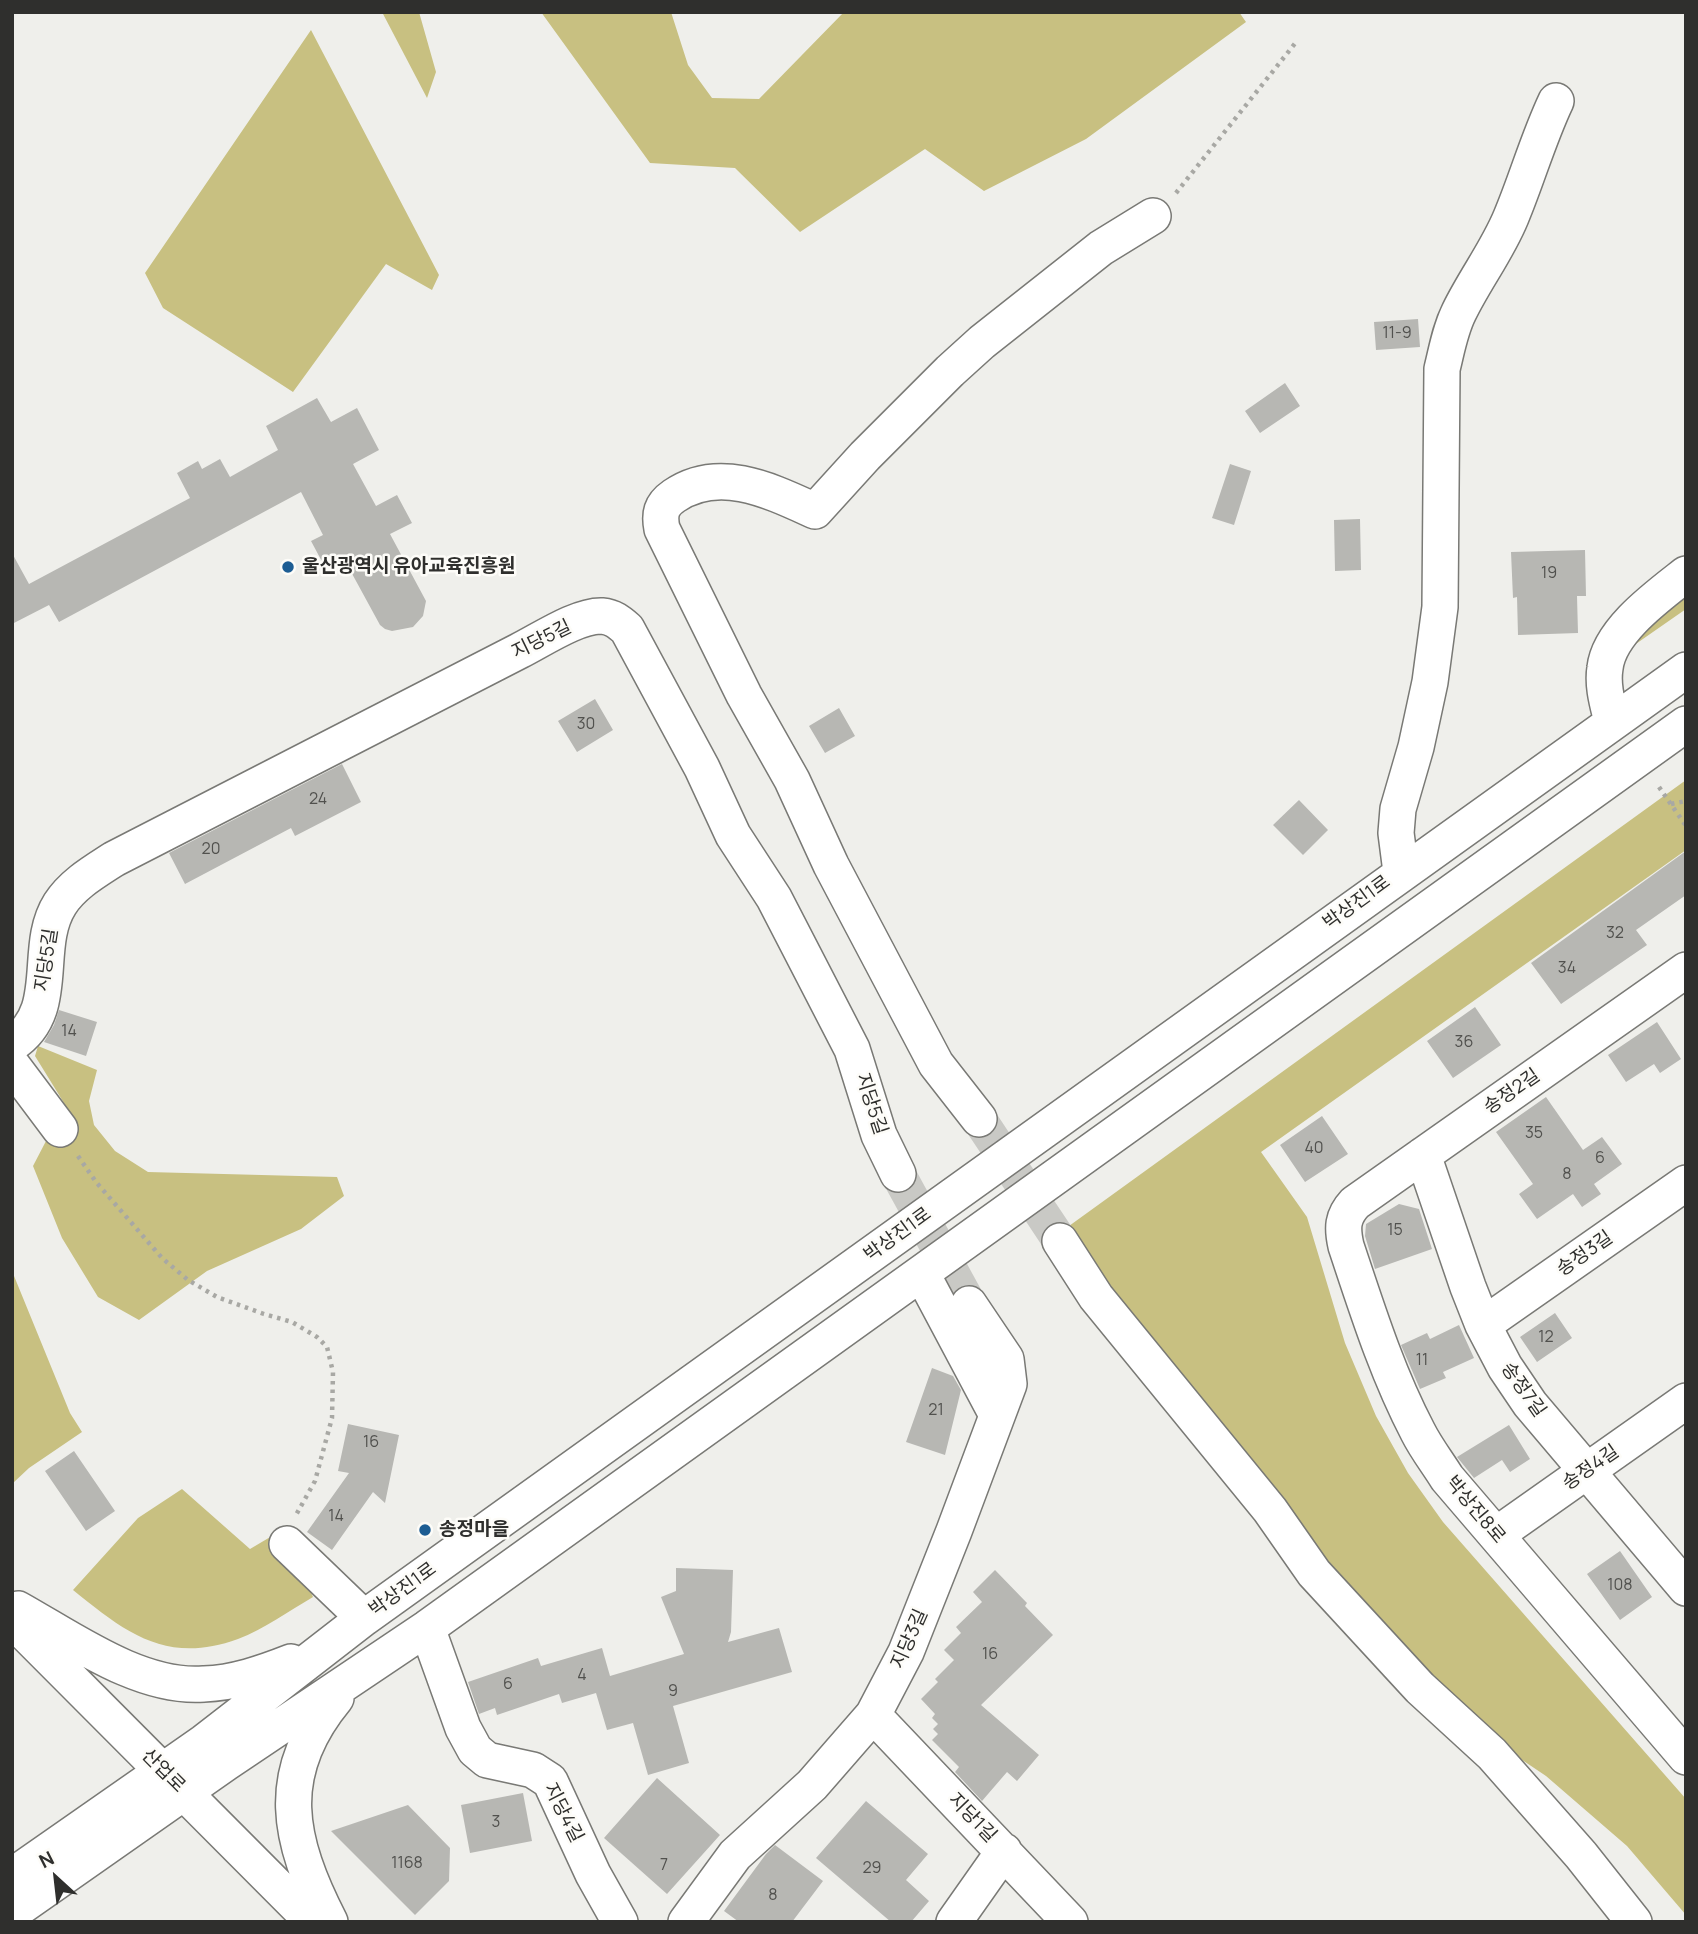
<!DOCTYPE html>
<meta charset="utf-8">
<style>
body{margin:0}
#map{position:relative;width:1698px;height:1934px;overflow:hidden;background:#efefeb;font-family:Manrope,sans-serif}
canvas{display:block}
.frame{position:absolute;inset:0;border:14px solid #2f2f2d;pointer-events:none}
.north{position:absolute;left:21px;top:1843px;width:70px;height:70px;-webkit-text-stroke:5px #fdfcf8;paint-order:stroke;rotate:333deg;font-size:19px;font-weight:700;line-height:28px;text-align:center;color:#2f2f2d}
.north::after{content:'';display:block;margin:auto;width:24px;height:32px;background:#2f2f2d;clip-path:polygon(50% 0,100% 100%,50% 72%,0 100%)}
</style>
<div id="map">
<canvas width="1698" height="1934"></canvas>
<div class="frame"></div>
<div class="north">N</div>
</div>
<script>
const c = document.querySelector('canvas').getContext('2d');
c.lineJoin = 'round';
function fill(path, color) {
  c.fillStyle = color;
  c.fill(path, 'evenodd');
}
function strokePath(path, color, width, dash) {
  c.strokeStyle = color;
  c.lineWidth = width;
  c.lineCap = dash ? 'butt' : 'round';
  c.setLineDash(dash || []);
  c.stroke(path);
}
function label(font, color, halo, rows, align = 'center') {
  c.font = font + ' Manrope,"Noto Sans KR",sans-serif';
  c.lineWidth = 5;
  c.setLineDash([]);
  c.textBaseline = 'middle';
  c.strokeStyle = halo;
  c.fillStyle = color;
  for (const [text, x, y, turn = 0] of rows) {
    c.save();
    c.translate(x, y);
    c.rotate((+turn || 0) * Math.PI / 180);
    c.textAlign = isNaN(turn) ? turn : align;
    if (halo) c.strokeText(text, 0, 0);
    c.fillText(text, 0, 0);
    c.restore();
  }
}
fill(new Path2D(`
 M382 12H419L436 72 427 98Z
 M541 12H671L688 65 712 98 759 99 844 12H1239L1246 22 1086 139 984 191 925 149 800 232 735 168 650 163Z
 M311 30 439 275 432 290 386 264 293 392 163 308 145 273Z
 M1686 588V609L1630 648 1646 624Z
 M1686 780V850L1261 1152 1307 1217 1345 1343 1376 1416 1408 1473 1443 1522 1686 1799V1915L1627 1846 1546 1776 1479 1731 1325 1571 1129 1317 1069 1226Z
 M38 1046 97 1070 89 1101 94 1125 115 1151 148 1172 337 1177 344 1196 301 1229 207 1271 139 1320 98 1297 62 1238 33 1166 46 1141 69 1127 72 1116 35 1056Z
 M12 1271 70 1413 82 1432 29 1468 12 1484Z
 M182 1489 250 1549 277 1533 304 1576 313 1597C289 1611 264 1629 238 1639 167 1665 126 1633 73 1590L138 1518Z`), '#c8c081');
fill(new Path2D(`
 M1418 319 1420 347 1376 350 1374 322Z
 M1285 383 1300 406 1260 433 1245 411Z
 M317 398 331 422 357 408 379 450 353 464 376 506 397 495 412 523 390 534 426 601 423 616 413 627 392 631 385 629 380 625 344 559 326 569 311 541 323 535 301 492 59 622 49 605 12 624V553L29 584 190 498 177 473 198 461 202 469 220 459 230 477 278 450 266 426Z
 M1230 464 1251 471 1234 525 1212 518Z
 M1360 519 1361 570 1335 571 1334 520Z
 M1585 550 1586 596H1577L1578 633 1518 635 1517 597 1513 598 1511 552Z
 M595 699 613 730 577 752 558 721Z
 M839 708 855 736 825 753 809 726Z
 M342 764 361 802 295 836 291 828 185 884 169 853Z
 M1299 800 1328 830 1303 855 1273 825Z
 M1686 851V895L1636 930 1647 945 1561 1004 1531 963Z
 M1475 1007 1501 1045 1453 1078 1427 1041Z
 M59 1010 97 1022 86 1056 44 1042 54 1025Z
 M1657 1022 1681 1059 1660 1073 1654 1064 1626 1082 1608 1055Z
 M1546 1097 1583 1150 1602 1137 1622 1164 1594 1184 1601 1194 1582 1207 1573 1194 1537 1219 1519 1194 1533 1184 1496 1132Z
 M1322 1116 1348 1154 1305 1182 1280 1145Z
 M1399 1204 1419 1209 1432 1249 1375 1269 1365 1236 1366 1224Z
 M1555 1313 1572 1338 1537 1362 1520 1337Z
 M1459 1325 1474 1358 1443 1372 1446 1378 1420 1389 1401 1345 1427 1333 1430 1339Z
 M932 1368 953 1376 961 1390 945 1455 906 1442Z
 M348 1424 399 1435 385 1503 373 1492 332 1550 307 1532 349 1473 338 1471Z
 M1509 1425 1530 1459 1510 1472 1502 1460 1474 1478 1457 1457Z
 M74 1451 115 1511 86 1531 45 1471Z
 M1620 1551 1652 1597 1620 1620 1587 1574Z
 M676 1568 733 1570 731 1632 728 1642 779 1628 792 1672 673 1706 689 1763 648 1775 633 1723 607 1730 596 1693 562 1703 559 1694 497 1715 495 1708 479 1714 468 1682 538 1658 541 1666 602 1648 610 1676 684 1654 661 1597 676 1591Z
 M995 1570 1027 1603 1025 1606 1053 1635 981 1705 1039 1755 1017 1781 1007 1772 982 1801 955 1772 959 1767 932 1740 938 1734 933 1729 938 1724 932 1718 935 1714 921 1699 938 1682 935 1679 954 1660 944 1650 961 1633 956 1627 982 1602 973 1592Z
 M657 1778 720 1835 667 1894 604 1838Z
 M523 1793 532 1841 470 1853 461 1805Z
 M866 1801 928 1854 906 1880 929 1901 911 1922H891L816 1858Z
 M408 1805 450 1848 449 1881 415 1915 331 1831Z
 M775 1845 823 1881 792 1922H739L724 1911 766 1854Z`), '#b7b7b3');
strokePath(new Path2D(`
 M979 1119 1060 1241
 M898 1174 969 1304`), '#c9c9c5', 35, [35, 18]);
const minor = new Path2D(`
 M1612 722C1608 705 1602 686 1605 668 1609 631 1658 596 1686 574
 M1401 872 1396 833 1398 809 1416 747 1430 682 1440 607 1442 369C1447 349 1450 330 1459 312 1475 279 1497 251 1511 217 1527 179 1538 139 1556 101
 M1686 970 1355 1203C1342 1217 1342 1228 1346 1246 1367 1309 1387 1373 1418 1432 1426 1448 1437 1462 1447 1478L1686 1757
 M12 1044C63 1011 32 948 60 904 73 884 94 872 114 859L519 651C541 640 578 615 602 616 613 617 619 622 627 629L702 768 733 835 774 898 852 1049 879 1135 898 1174
 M12 1065 60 1129
 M979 1119 936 1064 831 865 792 780 744 695 662 529C659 514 661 505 674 496 719 465 771 491 815 511L865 456 950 371 982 342 1101 248 1153 216
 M1423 1155 1468 1287 1483 1325 1505 1367 1530 1404 1686 1588
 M1060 1241 1096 1297 1270 1510 1314 1573 1420 1688 1492 1754 1581 1855 1634 1922
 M922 1274 997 1415
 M1483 1325 1686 1183
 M1496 1535 1686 1401
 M287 1544 364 1618
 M18 1609C72 1639 140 1689 204 1684 234 1683 263 1673 291 1662
 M12 1620 313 1922
 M427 1628 463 1728 475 1750 487 1760 533 1770 550 1781 593 1874 620 1922
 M873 1715 1070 1922
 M12 1876 204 1742 364 1618 1686 670
 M12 1913 226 1763 427 1628 1686 724
 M330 1922C288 1840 273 1774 336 1698
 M686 1922 735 1855 812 1785 873 1715 906 1652 954 1531 1009 1384 1006 1359 969 1304
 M954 1922 1004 1851`);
strokePath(minor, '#797975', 38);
strokePath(new Path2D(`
 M1176 193 1297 41
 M1659 787 1686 826
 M1671 804 1686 801
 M78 1156 96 1182 162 1258 188 1280 217 1297 264 1314 292 1322 317 1337 327 1347 333 1372 332 1418 315 1481 296 1515`), '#a8a8a4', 4.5, [3.5, 5]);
strokePath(minor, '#fff', 35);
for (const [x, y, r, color] of [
 [288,567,7,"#1d5d93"],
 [425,1530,7,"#1d5d93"]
]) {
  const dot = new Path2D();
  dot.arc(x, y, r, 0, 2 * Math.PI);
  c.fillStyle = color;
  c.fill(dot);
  strokePath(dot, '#fdfcf8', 2.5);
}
label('16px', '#51514e', null, [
 ["11-9",1397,334],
 ["19",1549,574],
 ["30",586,725],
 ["24",318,800],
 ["20",211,850],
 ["32",1615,934],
 ["34",1567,969],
 ["14",69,1032],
 ["36",1464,1043],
 ["35",1534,1134],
 ["40",1314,1149],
 ["6",1600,1159],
 ["8",1567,1175],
 ["15",1395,1231],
 ["12",1546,1338],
 ["11",1422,1361],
 ["21",936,1411],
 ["16",371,1443],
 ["14",336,1517],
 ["108",1620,1586],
 ["16",990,1655],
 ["4",582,1676],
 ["6",508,1685],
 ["9",673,1692],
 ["3",496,1823],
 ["1168",407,1864],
 ["7",664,1866],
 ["29",872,1869],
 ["8",773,1896]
]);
label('bold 19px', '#2f2f2d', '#fdfcf8', [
 ["울산광역시 유아교육진흥원",302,567],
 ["송정마을",439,1530]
], 'left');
label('19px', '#2f2f2d', '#fdfcf8', [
 ["지당5길",542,640,-26],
 ["박상진1로",1357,903,-36],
 ["지당5길",47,960,-81],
 ["송정2길",1512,1092,-35],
 ["지당5길",871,1104,72],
 ["박상진1로",898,1235,-36],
 ["송정3길",1585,1254,-35],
 ["송정7길",1523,1390,55],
 ["송정4길",1591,1468,-35],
 ["박상진8로",1475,1510,50],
 ["박상진1로",403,1590,-36],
 ["지당3길",910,1639,-66],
 ["산업로",163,1771,45],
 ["지당4길",563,1813,63],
 ["지당1길",972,1818,46]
]);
</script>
